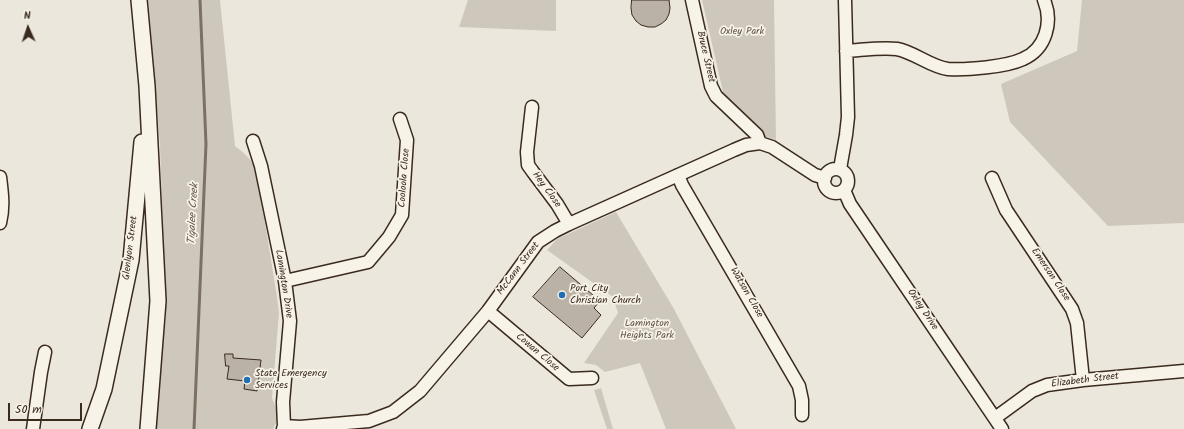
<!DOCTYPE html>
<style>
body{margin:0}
#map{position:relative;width:1184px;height:429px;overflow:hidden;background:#ece7dc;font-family:Kalam,sans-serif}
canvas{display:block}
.north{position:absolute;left:8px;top:8px;width:40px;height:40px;-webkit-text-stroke:3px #f7f3e8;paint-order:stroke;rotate:357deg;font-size:11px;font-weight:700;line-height:16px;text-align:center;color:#3b2a1e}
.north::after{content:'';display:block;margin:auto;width:14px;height:18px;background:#3b2a1e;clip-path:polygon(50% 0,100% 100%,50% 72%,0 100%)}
.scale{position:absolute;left:8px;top:403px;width:74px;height:18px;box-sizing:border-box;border:2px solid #3b2a1e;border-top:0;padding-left:5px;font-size:12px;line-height:14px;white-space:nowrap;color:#3b2a1e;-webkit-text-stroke:3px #f7f3e8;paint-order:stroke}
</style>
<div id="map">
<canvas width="1184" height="429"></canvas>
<div class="north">N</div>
<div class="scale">50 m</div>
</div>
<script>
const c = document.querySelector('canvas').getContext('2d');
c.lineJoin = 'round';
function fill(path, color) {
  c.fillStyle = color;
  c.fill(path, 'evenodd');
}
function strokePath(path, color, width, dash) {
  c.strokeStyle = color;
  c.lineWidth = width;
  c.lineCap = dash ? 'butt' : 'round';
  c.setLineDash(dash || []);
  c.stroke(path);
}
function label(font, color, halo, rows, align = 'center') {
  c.font = font + ' Kalam,sans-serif';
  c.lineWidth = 3.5;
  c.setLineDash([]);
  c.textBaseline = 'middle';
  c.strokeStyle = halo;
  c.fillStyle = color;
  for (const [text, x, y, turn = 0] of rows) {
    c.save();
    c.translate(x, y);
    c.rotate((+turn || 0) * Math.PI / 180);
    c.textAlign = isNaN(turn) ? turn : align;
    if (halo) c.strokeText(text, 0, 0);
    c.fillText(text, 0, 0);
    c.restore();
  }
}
fill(new Path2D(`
 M148 0H220L235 146C250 158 253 160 258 179L277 297 279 314 278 325 272 398 278 413V419L273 429H153L166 316 160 146Z
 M468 0H556V31L459 27Z
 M702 0H774L776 140 761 135 726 105Z
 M1082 0H1184V223L1108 226 1010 122 1001 84 1077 51Z
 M616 212 674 309 736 429H666L640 363 605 372 596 365 584 363 618 313 613 297 547 250 557 239Z
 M601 388 613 429H607L594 390Z`), '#cec8bc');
strokePath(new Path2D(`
 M194 429 206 144 200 0`), '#7c7064', 3);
const building = new Path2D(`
 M632 0H669L670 8 669 14 666 20 661 24 655 27H648L641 25 636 21 632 15 631 8Z
 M560 267 600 301 594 308 601 315 582 338 533 297Z
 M225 354H233V358L261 360 257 391 244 389 245 381 227 379 229 366H226Z`);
fill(building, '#bab2a7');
strokePath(building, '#3b2a1e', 1);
const minor = new Path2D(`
 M692 0 711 86 716 96 757 135 760 143
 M846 51C863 50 881 47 897 49 914 52 931 67 948 69 967 70 1006 67 1023 59 1046 49 1053 22 1044 0
 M532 107 527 152 528 165 533 172 557 204 569 224
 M253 141 261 166 285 281 290 321 283 402 284 426 283 429
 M840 169 846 135 848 117 845 0
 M824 181a12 12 0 1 1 24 0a12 12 0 1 1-24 0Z
 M678 175 682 185 799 386 802 400V415
 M0 177C2 193 4 207 0 223
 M992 178 1006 210 1072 309 1077 323 1083 380
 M844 190 850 204 1002 429
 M285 281 368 262 389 237 402 215 407 140 400 119
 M488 311 569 379 592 378
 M995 418 1032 391 1047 385 1083 380 1184 371
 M284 426 300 427 369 421 393 412 420 391 488 311 538 242 555 231 569 224 734 150 746 145 760 143 772 147 815 175 825 178
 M33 429 41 372 45 352`);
const major = new Path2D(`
 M139 0 147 86 158 301 148 429
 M90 429 104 389 131 260 142 142`);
strokePath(minor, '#3b2a1e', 15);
strokePath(major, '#3b2a1e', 18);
strokePath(minor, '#f7f3e8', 12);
strokePath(major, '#f7f3e8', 15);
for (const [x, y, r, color] of [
 [562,295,4,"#1f6fb2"],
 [247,380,4,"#1f6fb2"]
]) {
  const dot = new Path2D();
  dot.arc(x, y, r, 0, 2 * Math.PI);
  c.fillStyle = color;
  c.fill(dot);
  strokePath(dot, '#f7f3e8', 1.5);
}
label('10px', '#605246', '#f7f3e8', [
 ["Oxley Park",742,32],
 ["Lamington",647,324],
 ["Heights Park",647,336]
]);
label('10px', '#3b2a1e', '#f7f3e8', [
 ["Bruce Street",705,57,77],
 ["Cooloola Close",405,178,-86],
 ["Hey Close",546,190,54],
 ["Glenlyon Street",131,248,-83],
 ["McCann Street",519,269,-53],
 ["Emerson Close",1050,275,56],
 ["Lamington Drive",283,284,81],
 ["Watson Close",746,293,60],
 ["Oxley Drive",922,310,56],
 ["Cowan Close",537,353,40],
 ["Elizabeth Street",1085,381,-7]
]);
label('10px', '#3b2a1e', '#f7f3e8', [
 ["Port City",570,289],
 ["Christian Church",570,301],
 ["State Emergency",255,374],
 ["Services",255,386]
], 'left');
label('italic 11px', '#615347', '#f7f3e8', [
 ["Tigalee Creek",194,214,-87]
]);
</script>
